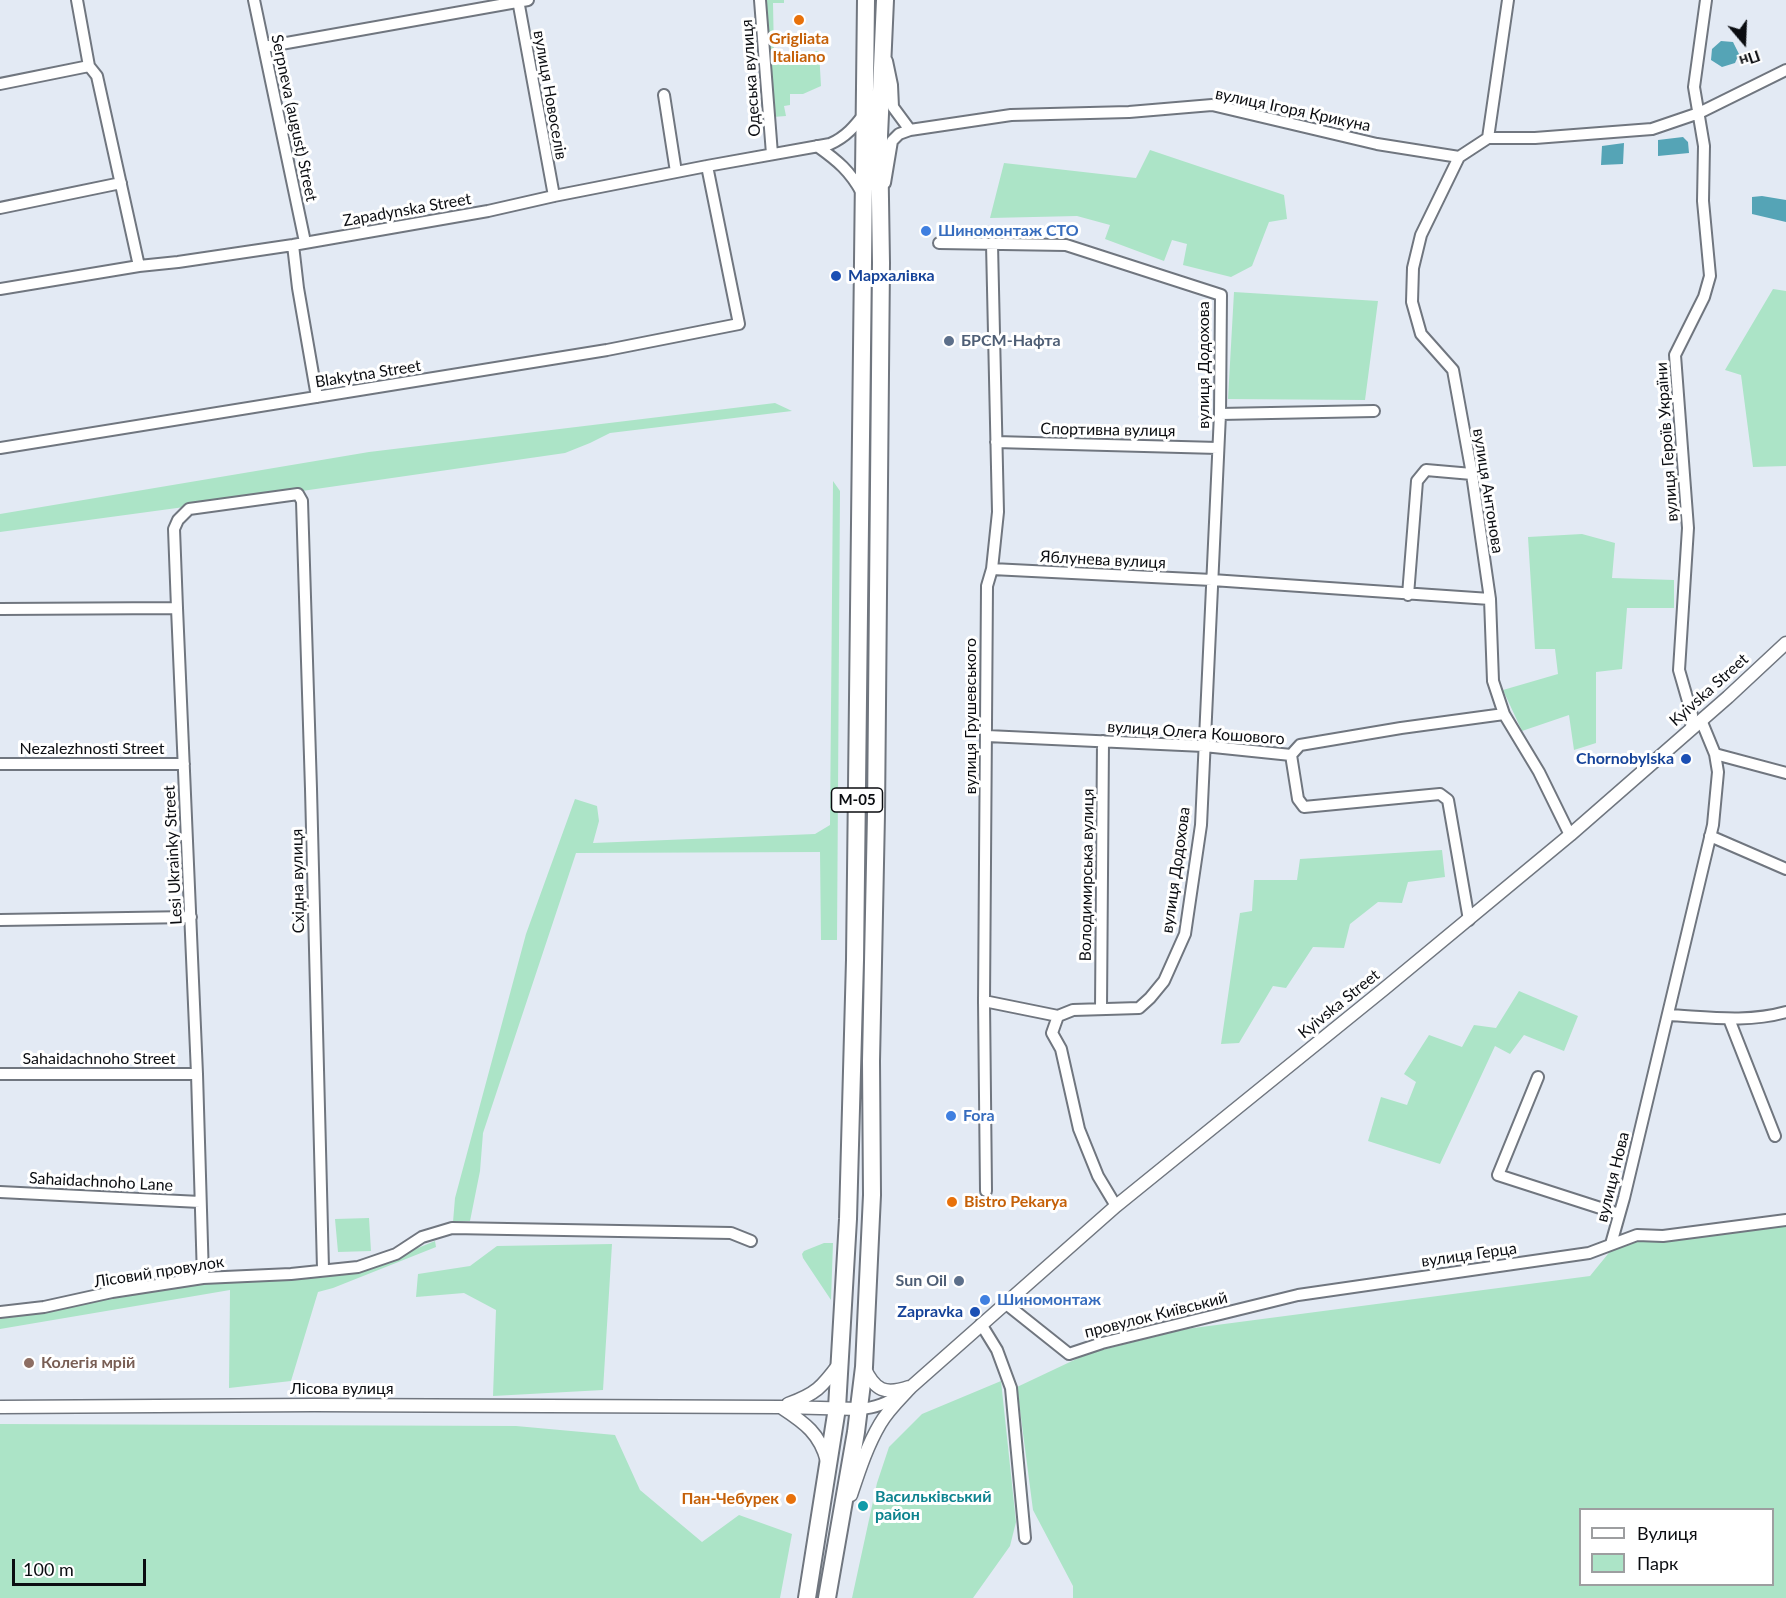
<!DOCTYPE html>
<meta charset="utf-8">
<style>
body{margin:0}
#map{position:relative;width:1786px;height:1598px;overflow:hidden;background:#e3eaf4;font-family:Lato,sans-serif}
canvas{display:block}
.legend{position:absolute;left:1579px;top:1508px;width:195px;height:78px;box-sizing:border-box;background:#fff;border:2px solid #9d9ea0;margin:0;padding:8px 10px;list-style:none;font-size:18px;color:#0b0d11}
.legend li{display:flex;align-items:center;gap:12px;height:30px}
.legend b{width:30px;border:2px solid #9d9ea0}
.north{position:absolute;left:1714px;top:12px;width:60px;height:60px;-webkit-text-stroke:4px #fff;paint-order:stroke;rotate:161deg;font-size:16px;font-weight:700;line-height:24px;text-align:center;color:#0b0d11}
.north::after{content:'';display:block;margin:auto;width:21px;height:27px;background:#0b0d11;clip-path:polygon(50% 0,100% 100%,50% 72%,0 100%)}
.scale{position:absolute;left:12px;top:1559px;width:134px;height:27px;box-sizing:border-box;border:3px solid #0b0d11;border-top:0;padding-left:8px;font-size:18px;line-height:21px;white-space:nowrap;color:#0b0d11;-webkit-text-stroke:4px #fff;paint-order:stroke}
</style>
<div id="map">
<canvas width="1786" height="1598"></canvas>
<ul class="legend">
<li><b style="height:8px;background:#fff"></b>Вулиця</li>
<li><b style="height:16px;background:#ace4c7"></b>Парк</li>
</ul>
<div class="north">Пн</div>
<div class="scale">100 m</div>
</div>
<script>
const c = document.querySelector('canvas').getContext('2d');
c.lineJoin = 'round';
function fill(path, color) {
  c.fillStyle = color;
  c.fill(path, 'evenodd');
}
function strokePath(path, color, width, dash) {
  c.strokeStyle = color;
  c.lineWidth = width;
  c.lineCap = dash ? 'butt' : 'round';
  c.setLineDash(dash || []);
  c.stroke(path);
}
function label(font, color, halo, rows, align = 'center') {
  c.font = font + ' Lato,sans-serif';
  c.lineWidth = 6;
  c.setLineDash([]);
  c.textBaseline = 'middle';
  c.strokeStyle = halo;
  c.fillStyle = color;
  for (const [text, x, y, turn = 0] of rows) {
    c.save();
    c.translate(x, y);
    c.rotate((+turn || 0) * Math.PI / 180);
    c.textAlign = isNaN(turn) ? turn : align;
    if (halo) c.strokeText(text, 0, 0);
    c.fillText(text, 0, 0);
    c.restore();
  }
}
fill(new Path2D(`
 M766 0H784V3H773L774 55H799V52L819 51 821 86 803 94H790V105L784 106 786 116 773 117Z
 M1150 150 1284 195 1287 219 1269 222 1252 266 1231 277 1183 265 1187 244 1172 240 1164 261 1105 239 1110 225 1077 216 990 218 1004 163 1136 178Z
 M1773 289 1786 291V466L1753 467 1741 375 1725 370Z
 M1234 292 1378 301 1365 400 1228 399Z
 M775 403 792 411 610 433 590 443 565 453 295 492 0 532V514L369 452Z
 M833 481 840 491 837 940H821L820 852 576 853 483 1133 480 1171 470 1221 453 1222 455 1198 526 934 575 799 597 806 599 821 593 843 815 834 830 825Z
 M1582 534 1615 543 1612 578 1674 580V608H1627L1622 669 1596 672V743L1574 750 1569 715 1522 731 1503 690 1558 674 1555 649H1535L1528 537Z
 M1442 850 1445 877 1408 882 1402 903 1378 902 1350 924 1344 948 1313 947 1286 988 1273 986 1239 1043 1221 1044 1240 913 1252 911 1254 880H1297L1300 859Z
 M1519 991 1578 1016 1564 1051 1524 1035 1510 1054 1495 1046 1440 1164 1368 1141 1381 1097 1407 1105 1416 1082 1404 1074 1429 1035 1462 1047 1474 1025 1496 1028Z
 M369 1218 371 1251 338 1252 335 1219Z
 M1786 1219V1598H1073V1586L1033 1510 1017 1387 1089 1353 1186 1329 1590 1276 1612 1249 1637 1235ZM1580 1510H1772V1584H1580Z
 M435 1241 436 1247 333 1288 318 1292 291 1381 229 1388 230 1290 0 1329V1316L199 1284 237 1280 330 1276 364 1270Z
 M824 1243H833L831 1300 803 1258 802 1254 804 1251Z
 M612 1244 603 1390 493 1396 496 1310 464 1293 416 1297 418 1274 470 1266 497 1246Z
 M1001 1381 1016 1522 1010 1546 973 1598H852L877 1483 889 1447 922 1414Z
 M0 1424 516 1426 615 1435 640 1490 702 1542 739 1515 792 1534 780 1598H0Z`), '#ace4c7');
fill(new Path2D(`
 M1721 41 1733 42 1739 54 1735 63 1722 67 1711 60 1712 49Z
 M1683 137 1688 142 1689 153 1658 156V140Z
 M1624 143 1623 164 1601 165 1602 146Z
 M1762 196 1786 200V222L1752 214V197Z`), '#55a4b6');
const minor = new Path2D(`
 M77 0 89 66 97 76 139 266
 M254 0 305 242
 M518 0 554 196
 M760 0 772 154
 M264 47 528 0
 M887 61 892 85 893 107 910 130
 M0 84 89 66
 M664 95 676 172
 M1488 138H1535L1652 129 1699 113 1786 70
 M817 146C838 161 850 171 862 193
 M1459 157 1421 235 1413 268 1412 302 1421 334 1453 370 1472 474 1490 599 1493 681 1504 714 1539 772 1570 835
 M885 183 892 141 899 134 910 130 1011 115 1129 112 1212 105 1377 144 1459 157 1488 138 1508 0
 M0 208 121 183
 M939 243 1066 245 1221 295 1220 414 1201 825 1185 934 1164 981 1150 998 1139 1008 1073 1010 1058 1016 1052 1033 1061 1049 1079 1129 1098 1176 1116 1206
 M293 245 298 288 317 397
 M0 289 139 266 178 262 293 245 488 211 554 196 707 166 830 144C846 137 855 126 865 113
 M1220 414 1374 411
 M996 442 1218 448
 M0 448 607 350 739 324 707 166
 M992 569 1212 580 1490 599
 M1408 595 1417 481 1426 470 1472 474
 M177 608 174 529 178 520 189 509 298 494 302 501 311 789 323 1269
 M0 609 177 608 197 1074 203 1278
 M1691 729 1692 715 1679 670 1688 528 1675 355 1704 297 1710 276 1703 201 1704 146 1694 87 1706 0
 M987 736 1204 746 1291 755 1300 745 1401 728 1504 714
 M1715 754 1786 773
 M1291 755 1298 799 1304 807 1440 794 1448 800 1469 920
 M0 764H184
 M1710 836 1786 869
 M0 920 191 917
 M984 1001 1058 1016
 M1101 1008 1103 741
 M1668 1015C1708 1017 1747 1023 1786 1012
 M1729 1019 1775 1136
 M0 1074H197
 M1538 1077 1498 1175 1619 1214
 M986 1191 984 1001 987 586 992 569 998 512 992 244
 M0 1192 200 1202
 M1611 1244 1624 1198 1713 825 1718 772 1715 754 1701 720
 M1005 1303 1069 1354 1102 1343 1298 1295 1589 1253 1637 1235 1663 1236 1786 1220
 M0 1312 44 1307 112 1292 203 1278 291 1274 358 1267 396 1254 422 1237 452 1228 731 1233 751 1241
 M981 1324 997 1350 1011 1388 1025 1538
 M859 1409C876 1408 887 1403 900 1394`);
const tertiary = new Path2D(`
 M864 1367C875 1391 885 1395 909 1387
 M788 1404C816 1394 822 1387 839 1364
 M0 1407 314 1405 781 1407 859 1409
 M782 1408C805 1423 820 1434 827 1461
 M851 1495C859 1471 867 1446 880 1424 888 1410 900 1399 911 1387L1116 1206 1384 989 1570 835 1728 697 1786 643`);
const trunk = new Path2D(`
 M807 1598 837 1408 848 1219 855 960 866 0
 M827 1598 856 1432 864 1367 872 1195 871 1061 876 814 881 263 879 136 885 0`);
strokePath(minor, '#70767f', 14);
strokePath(tertiary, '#70767f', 15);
strokePath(trunk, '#70767f', 20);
strokePath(minor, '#fff', 10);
strokePath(tertiary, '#fff', 12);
strokePath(trunk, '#fff', 16);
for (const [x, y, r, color] of [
 [799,20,6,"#e8710a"],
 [926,231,6,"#3f7fe0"],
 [836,276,6,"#1a4fb4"],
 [949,341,6,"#5c6f8a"],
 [1686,759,6,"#1a4fb4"],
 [951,1116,6,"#3f7fe0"],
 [952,1202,6,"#e8710a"],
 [959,1281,6,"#5c6f8a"],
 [985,1300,6,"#3f7fe0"],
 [975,1312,6,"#1a4fb4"],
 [29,1363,6,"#8d6e63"],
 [791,1499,6,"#e8710a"],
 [863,1506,6,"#0f9aa8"]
]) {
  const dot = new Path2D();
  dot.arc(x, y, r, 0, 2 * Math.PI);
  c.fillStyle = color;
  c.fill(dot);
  strokePath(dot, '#fff', 2);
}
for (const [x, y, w] of [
 [857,800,51]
]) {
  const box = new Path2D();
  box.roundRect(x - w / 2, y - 12, w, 24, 4.5);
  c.fillStyle = '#fff';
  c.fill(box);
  strokePath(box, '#0b0d11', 1.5);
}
label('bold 15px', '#0b0d11', null, [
 ["М-05",857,800]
]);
label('bold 16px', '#c56008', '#fff', [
 ["Grigliata",799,39],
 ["Italiano",799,57],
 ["Bistro Pekarya",964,1202,"left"],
 ["Пан-Чебурек",779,1499,"right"]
]);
label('16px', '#0b0d11', '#fff', [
 ["Одеська вулиця",751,78,-94],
 ["вулиця Новоселів",550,95,80],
 ["вулиця Ігоря Крикуна",1293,110,12],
 ["Serpneva (august) Street",294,118,78],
 ["Zapadynska Street",407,210,-10],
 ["вулиця Додохова",1204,365,-90],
 ["Blakytna Street",368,374,-9],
 ["Спортивна вулиця",1108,430,1],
 ["вулиця Героїв України",1667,442,-94],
 ["вулиця Антонова",1488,491,81],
 ["Яблунева вулиця",1103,560,3],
 ["Kyivska Street",1709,690,-42],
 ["вулиця Грушевського",971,716,-90],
 ["вулиця Олега Кошового",1196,733,4],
 ["Nezalezhnosti Street",92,749],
 ["Lesi Ukrainky Street",173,855,-93],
 ["вулиця Додохова",1176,870,-82],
 ["Володимирська вулиця",1087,875,-89],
 ["Східна вулиця",298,881,-91],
 ["Kyivska Street",1339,1004,-39],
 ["Sahaidachnoho Street",99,1059],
 ["вулиця Нова",1613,1177,-76],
 ["Sahaidachnoho Lane",101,1182,3],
 ["вулиця Герца",1469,1255,-8],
 ["Лісовий провулок",159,1272,-9],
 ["провулок Київський",1156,1315,-14],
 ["Лісова вулиця",342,1389]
]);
label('bold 16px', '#366cbe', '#fff', [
 ["Шиномонтаж СТО",938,231],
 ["Fora",963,1116],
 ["Шиномонтаж",997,1300]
], 'left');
label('bold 16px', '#164399', '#fff', [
 ["Мархалівка",848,276,"left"],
 ["Chornobylska",1674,759],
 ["Zapravka",963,1312]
], 'right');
label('bold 16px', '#4e5e75', '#fff', [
 ["БРСМ-Нафта",961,341],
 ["Sun Oil",947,1281,"right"]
], 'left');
label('bold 16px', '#785e54', '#fff', [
 ["Колегія мрій",41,1363]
], 'left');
label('bold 16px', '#0d838f', '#fff', [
 ["Васильківський",875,1497],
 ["район",875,1515]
], 'left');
</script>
